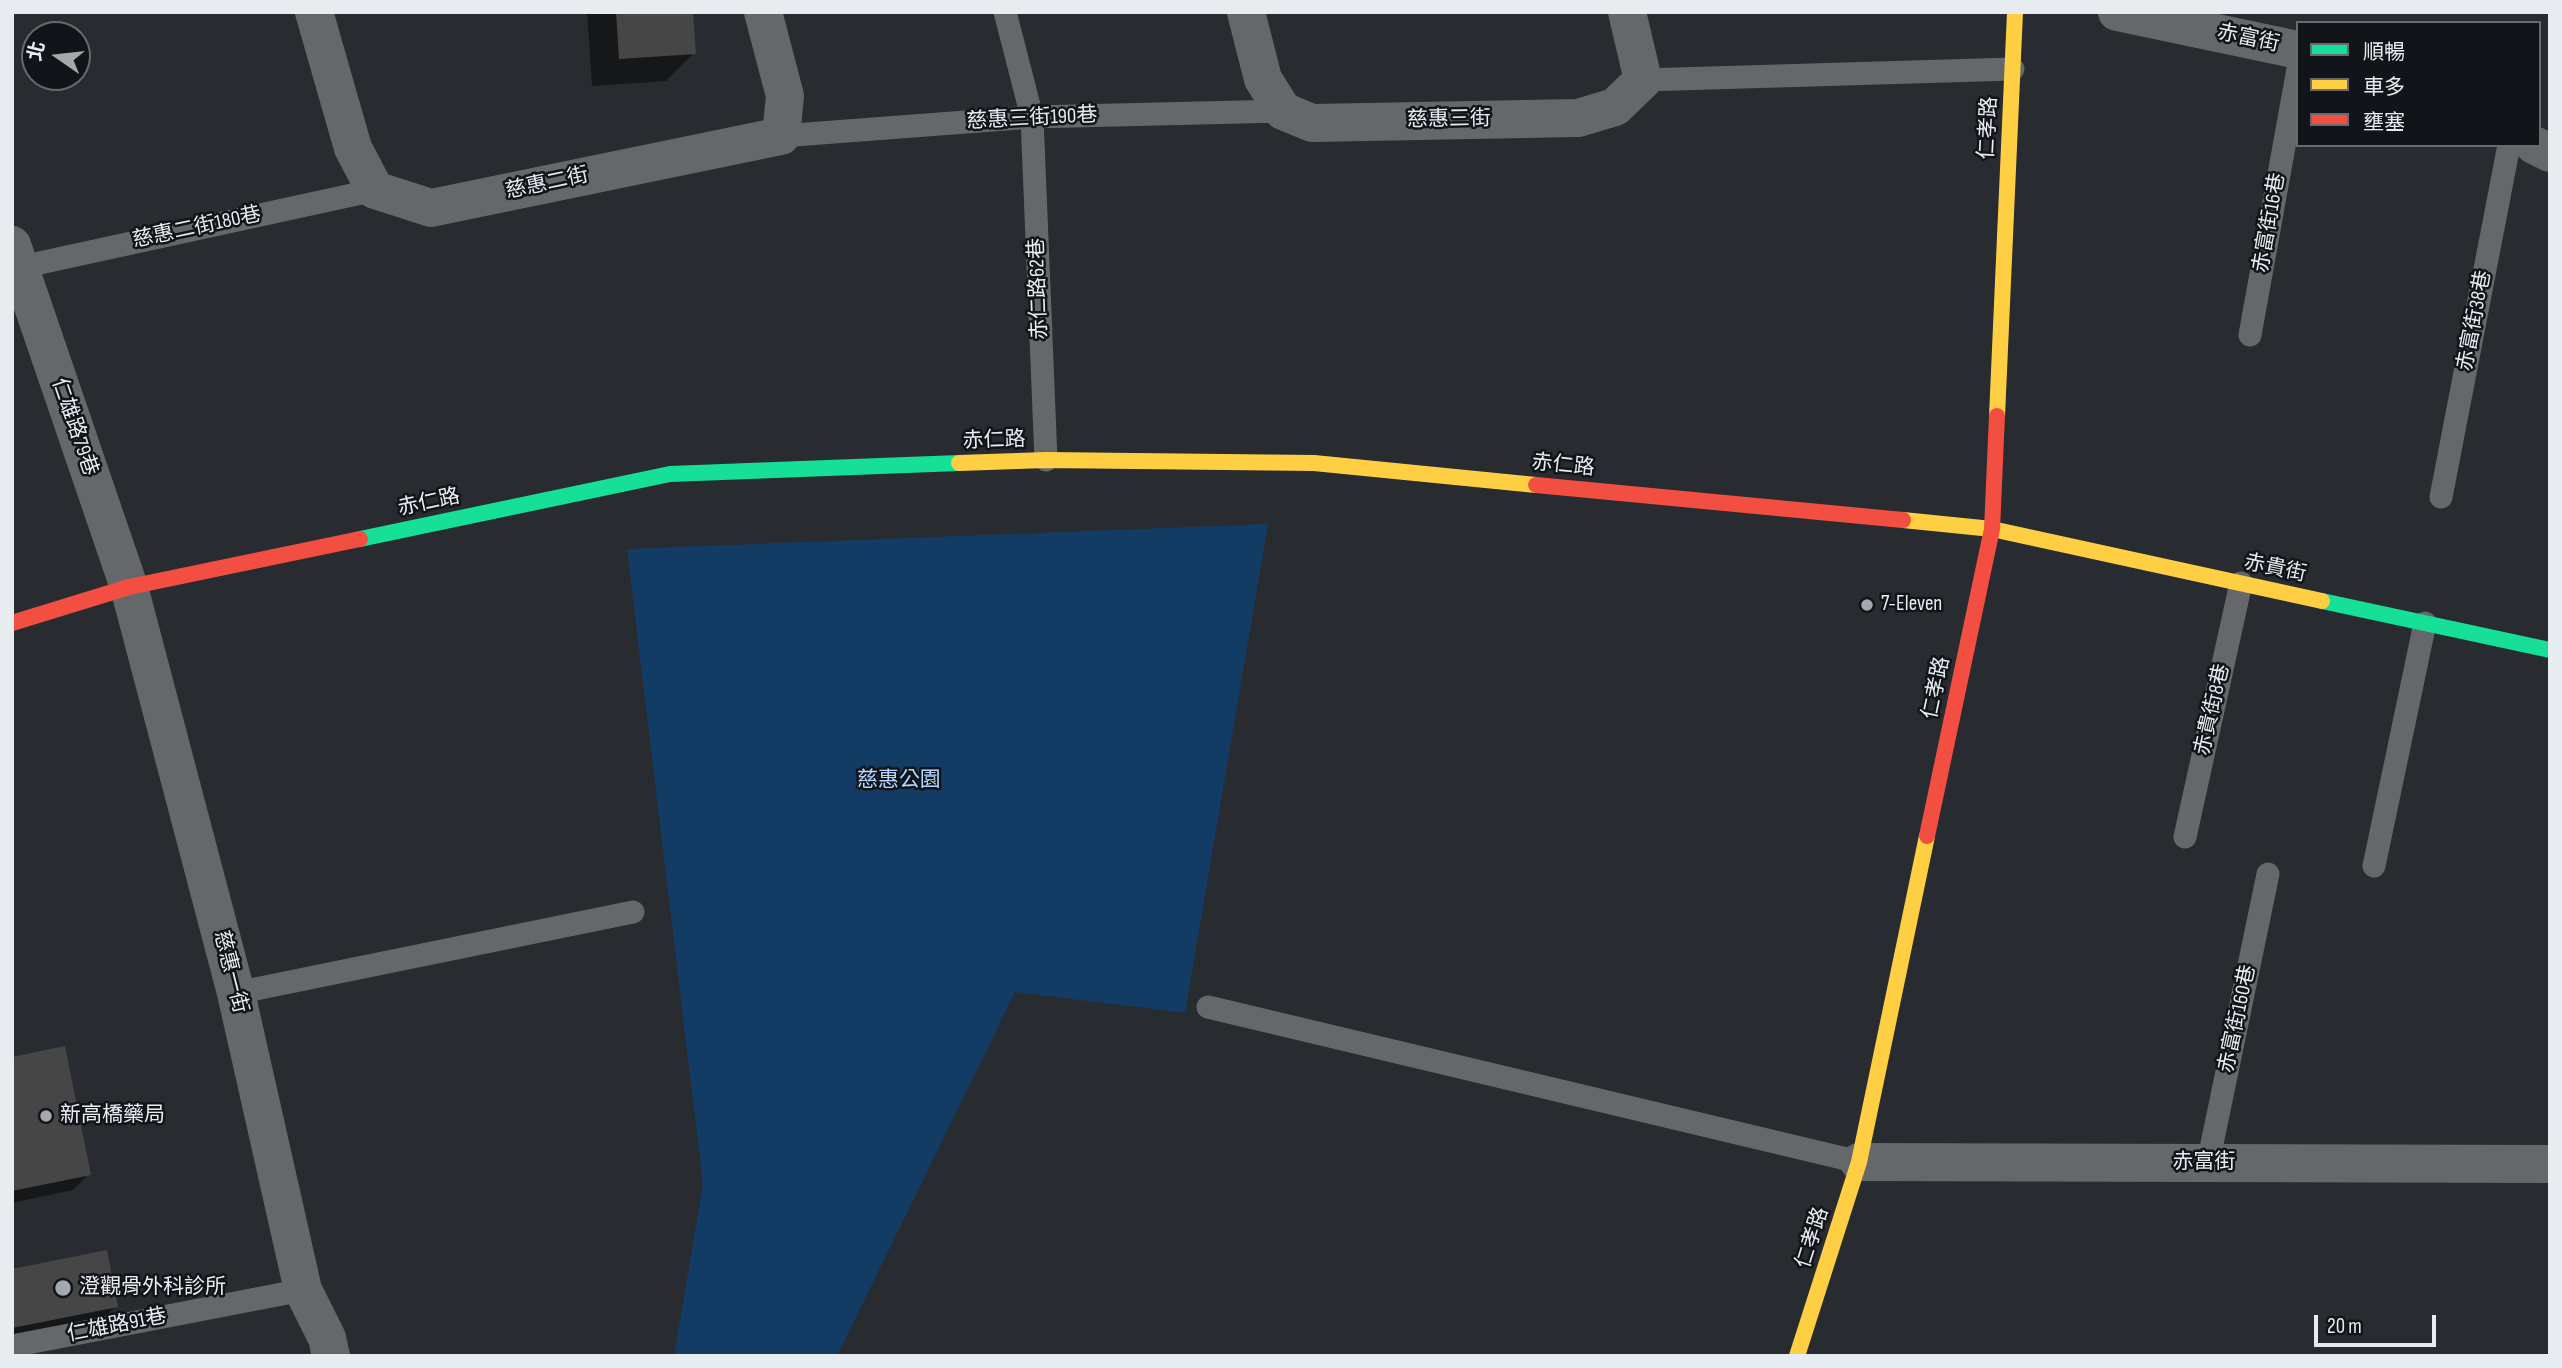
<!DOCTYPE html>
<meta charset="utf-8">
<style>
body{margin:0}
#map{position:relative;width:2562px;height:1368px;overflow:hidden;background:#282c30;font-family:"Sofia Sans Condensed","Noto Sans TC",sans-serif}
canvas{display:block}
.frame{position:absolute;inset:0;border:14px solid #e7ecf1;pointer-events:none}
.legend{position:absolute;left:2296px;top:21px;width:245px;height:126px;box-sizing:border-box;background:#111418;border:2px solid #676a6f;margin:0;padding:9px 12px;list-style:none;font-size:21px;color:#e7ecf1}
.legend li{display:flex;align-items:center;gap:14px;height:35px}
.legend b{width:35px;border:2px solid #676a6f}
.north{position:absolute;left:21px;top:21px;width:70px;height:70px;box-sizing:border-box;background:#111418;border:2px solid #676a6f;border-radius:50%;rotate:284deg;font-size:19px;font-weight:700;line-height:28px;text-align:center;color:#e7ecf1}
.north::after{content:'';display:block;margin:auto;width:24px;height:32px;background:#a4a9ad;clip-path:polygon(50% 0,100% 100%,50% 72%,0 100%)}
.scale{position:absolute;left:2314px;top:1315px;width:122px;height:32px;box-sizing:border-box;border:4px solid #e7ecf1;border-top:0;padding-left:9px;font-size:21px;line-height:24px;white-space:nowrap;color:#e7ecf1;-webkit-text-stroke:5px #111418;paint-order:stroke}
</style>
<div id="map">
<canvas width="2562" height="1368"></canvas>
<div class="frame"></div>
<ul class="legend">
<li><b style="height:9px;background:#16e098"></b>順暢</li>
<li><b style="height:9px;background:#ffcf43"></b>車多</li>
<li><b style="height:9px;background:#f24e42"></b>壅塞</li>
</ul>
<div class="north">北</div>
<div class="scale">20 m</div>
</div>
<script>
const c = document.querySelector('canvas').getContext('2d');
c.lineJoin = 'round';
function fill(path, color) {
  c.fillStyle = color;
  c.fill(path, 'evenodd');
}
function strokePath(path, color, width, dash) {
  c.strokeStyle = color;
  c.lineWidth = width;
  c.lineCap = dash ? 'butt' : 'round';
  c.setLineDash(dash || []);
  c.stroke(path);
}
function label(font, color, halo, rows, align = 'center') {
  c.font = font + ' "Sofia Sans Condensed","Noto Sans TC",sans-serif';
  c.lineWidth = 5;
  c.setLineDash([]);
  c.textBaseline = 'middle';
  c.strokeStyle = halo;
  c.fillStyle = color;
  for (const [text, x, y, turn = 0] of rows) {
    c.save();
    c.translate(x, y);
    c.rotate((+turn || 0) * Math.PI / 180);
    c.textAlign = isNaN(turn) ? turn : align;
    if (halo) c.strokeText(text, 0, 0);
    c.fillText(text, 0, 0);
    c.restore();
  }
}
fill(new Path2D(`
 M1268 524 1185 1013 1015 992 837 1356H674L703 1184 627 549Z`), '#133c65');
fill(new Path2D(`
 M587 12H691L694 53 666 81 592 86Z
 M12 1059 89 1174 73 1190 12 1203Z
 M12 1271 116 1306 100 1322 12 1340Z`), '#0007');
fill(new Path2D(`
 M616 12H693L696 54 619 59Z
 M65 1046 91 1175 12 1191V1057Z
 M107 1250 118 1307 12 1328V1269Z`), '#474647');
strokePath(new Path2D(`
 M1005 12 1032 117 1046 460
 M1643 80 2013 69
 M781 136 1032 117 1283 111
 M12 269 375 190
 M2250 335 2298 69
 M2441 497 2509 145
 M2185 837 2241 583
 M2374 866 2425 623
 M236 993 633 912
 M1208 1007 1859 1162
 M2208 1163 2268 874
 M12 1346 303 1290`), '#65686b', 23);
strokePath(new Path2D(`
 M314 12 353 148 375 190 431 208 781 136 785 96 763 12
 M1246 12 1263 79 1283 111 1312 123 1578 118 1615 107 1643 80 1627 12
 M2117 12 2298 50
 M2534 145 2550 153
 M12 245 129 587 236 993 303 1290 327 1338 331 1356
 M1859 1162 2550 1164`), '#65686b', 38);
strokePath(new Path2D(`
 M360 539 670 474 959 463
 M2322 601 2550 650`), '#16e098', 16);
strokePath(new Path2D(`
 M1997 416 2015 12
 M959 463 1046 460 1314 463 1536 485
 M1903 520 1992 529 2322 601
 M1797 1356 1859 1162 1927 836`), '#ffcf43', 16);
strokePath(new Path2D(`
 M1536 485 1903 520
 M12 623 129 587 360 539
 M1927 836 1992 529 1997 416`), '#f24e42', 16);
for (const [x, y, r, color] of [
 [1867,605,7,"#a4a9ad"],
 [46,1116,7,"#a4a9ad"],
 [63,1288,9,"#a4a9ad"]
]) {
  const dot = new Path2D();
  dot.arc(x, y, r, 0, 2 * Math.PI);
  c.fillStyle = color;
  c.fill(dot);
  strokePath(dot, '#111418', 2.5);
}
label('21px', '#e7ecf1', '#111418', [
 ["赤富街",2248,39,12],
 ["慈惠三街190巷",1032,119,-3],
 ["慈惠三街",1449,120,-1],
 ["仁孝路",1989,128,-87],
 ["慈惠二街",547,184,-12],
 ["赤富街16巷",2270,223,-80],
 ["慈惠二街180巷",197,228,-12],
 ["赤仁路62巷",1039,289,-92],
 ["赤富街38巷",2475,321,-79],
 ["仁雄路79巷",74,427,71],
 ["赤仁路",994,441,-2],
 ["赤仁路",1563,466,6],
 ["赤仁路",429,503,-12],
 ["赤貴街",2275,569,12],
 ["仁孝路",1937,688,-78],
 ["赤貴街8巷",2213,710,-77],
 ["慈惠一街",230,972,76],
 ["赤富街160巷",2238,1019,-78],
 ["赤富街",2204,1163],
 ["仁孝路",1813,1238,-72],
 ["仁雄路91巷",117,1326,-11]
]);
label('21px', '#e7ecf1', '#111418', [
 ["7-Eleven",1881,605],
 ["新高橋藥局",60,1116],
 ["澄觀骨外科診所",79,1288]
], 'left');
label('21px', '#b6d7fd', '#111418', [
 ["慈惠公園",899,781]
]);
</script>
